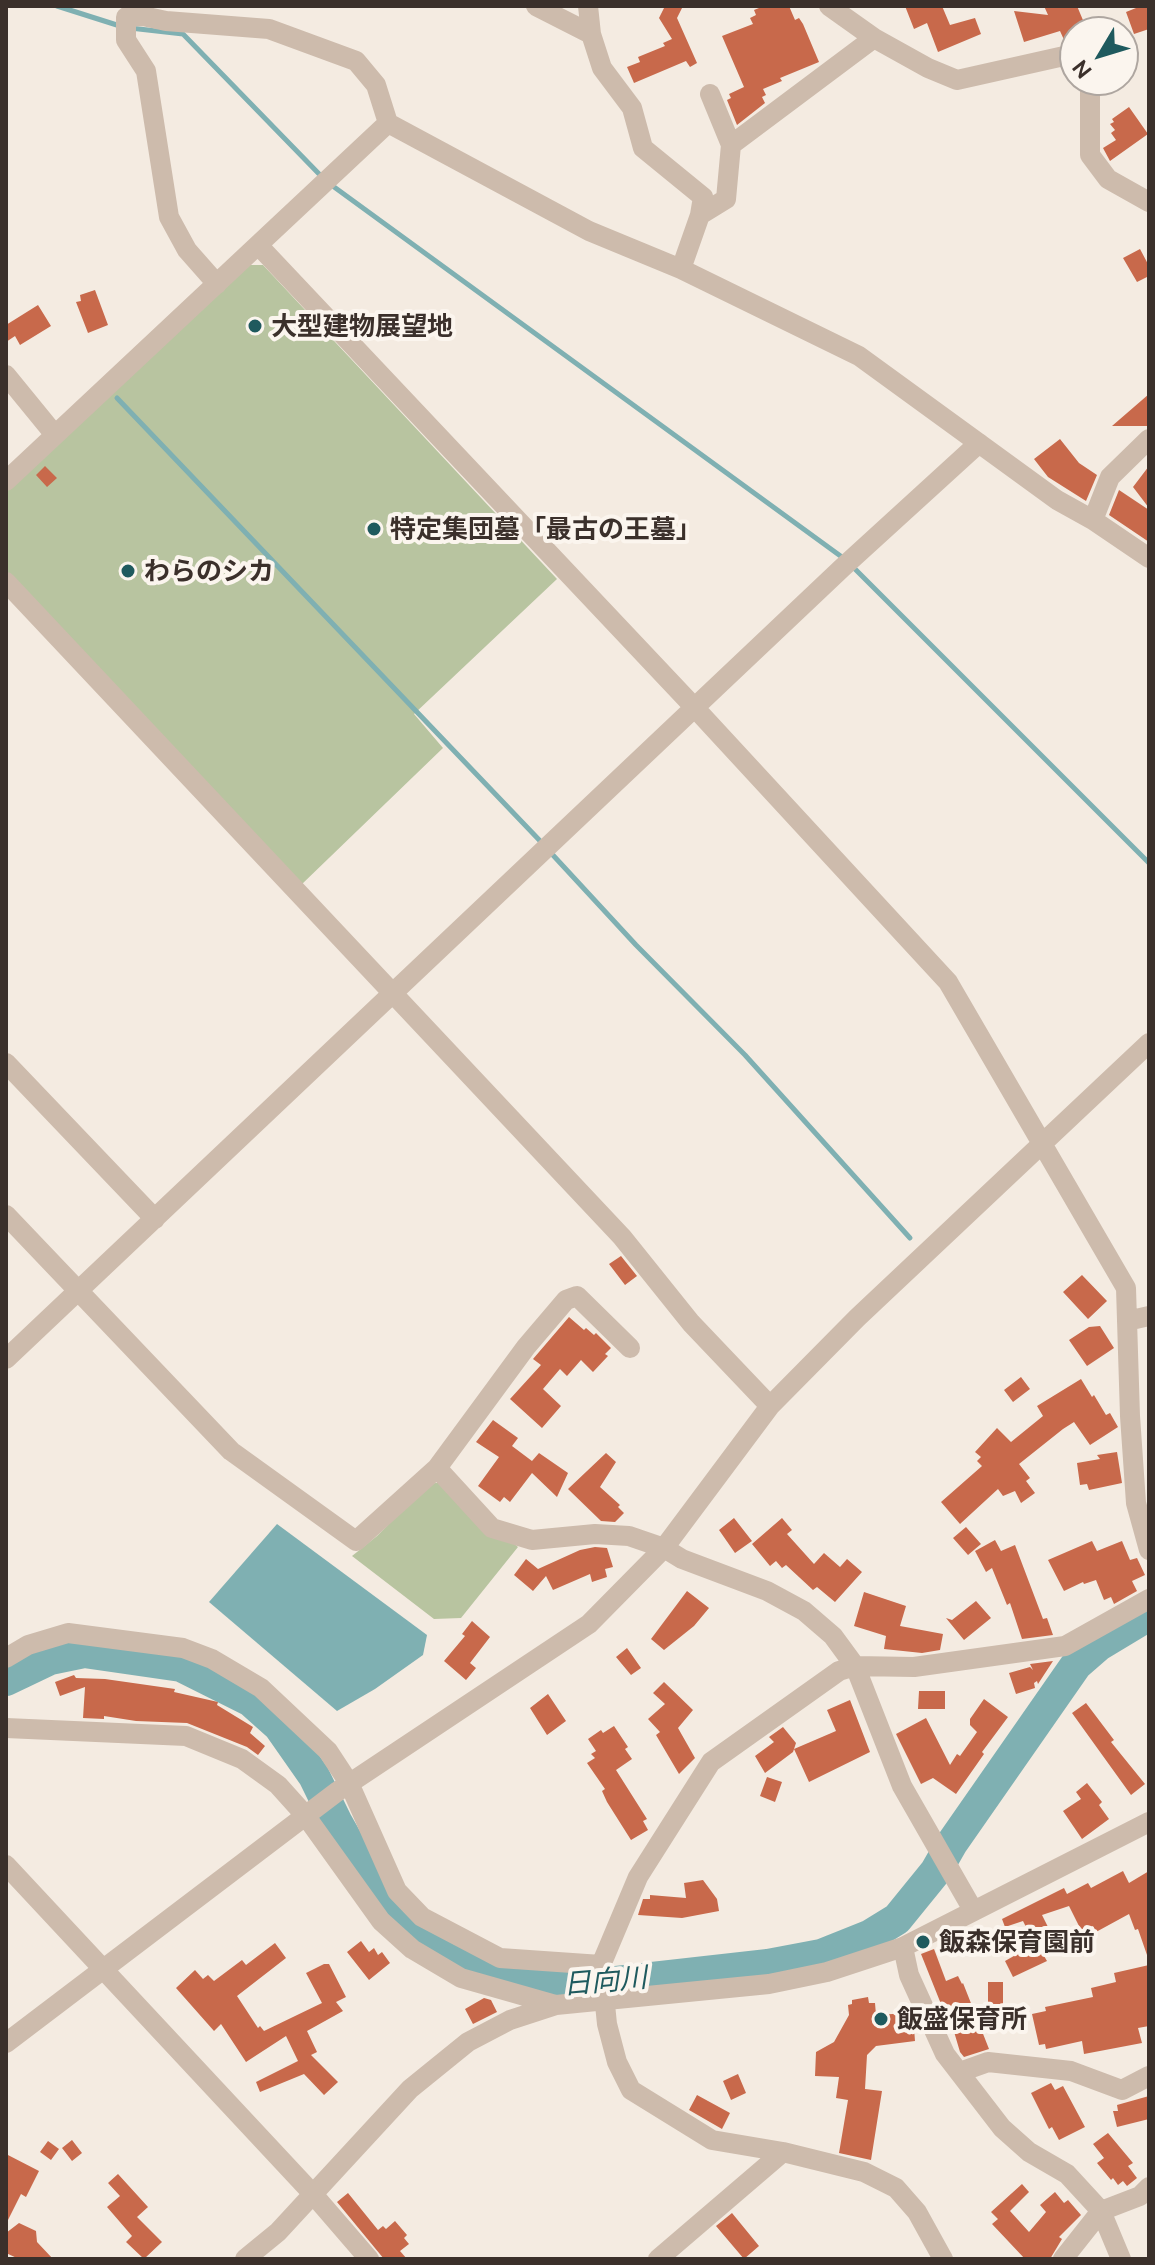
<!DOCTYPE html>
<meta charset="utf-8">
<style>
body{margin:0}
#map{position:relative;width:1155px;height:2265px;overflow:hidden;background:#f4ebe1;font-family:Ubuntu,sans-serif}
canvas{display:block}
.frame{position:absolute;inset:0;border:8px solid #3b302b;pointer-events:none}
.north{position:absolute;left:1059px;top:16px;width:80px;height:80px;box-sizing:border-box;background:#fbf5ee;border:2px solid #aea6a0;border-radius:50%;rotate:232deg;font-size:22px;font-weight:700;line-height:32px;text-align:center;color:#3b302b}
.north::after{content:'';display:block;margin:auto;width:28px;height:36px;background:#1f5a5e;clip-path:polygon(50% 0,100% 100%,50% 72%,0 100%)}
</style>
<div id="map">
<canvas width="1155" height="2265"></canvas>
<div class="frame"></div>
<div class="north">N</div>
</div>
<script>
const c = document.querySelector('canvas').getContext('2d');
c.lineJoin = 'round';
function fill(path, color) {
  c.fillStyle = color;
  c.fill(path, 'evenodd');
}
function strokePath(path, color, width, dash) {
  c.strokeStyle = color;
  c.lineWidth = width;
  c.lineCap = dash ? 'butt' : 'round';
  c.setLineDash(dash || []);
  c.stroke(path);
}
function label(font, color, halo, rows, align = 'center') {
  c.font = font + ' Ubuntu,"Noto Sans JP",sans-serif';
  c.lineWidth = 8;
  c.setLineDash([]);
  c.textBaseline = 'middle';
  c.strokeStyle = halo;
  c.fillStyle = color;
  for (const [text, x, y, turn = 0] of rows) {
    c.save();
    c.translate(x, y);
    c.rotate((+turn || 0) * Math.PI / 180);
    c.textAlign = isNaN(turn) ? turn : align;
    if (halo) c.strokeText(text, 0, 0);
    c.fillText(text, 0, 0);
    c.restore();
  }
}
fill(new Path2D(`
 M249 265H263L557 579 414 714 443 748 301 885 6 574V492Z
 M442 1482 518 1547 461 1618 434 1619 352 1556 377 1536 429 1484Z`), '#b8c4a0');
fill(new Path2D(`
 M277 1524 427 1635 423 1655 375 1689 337 1711 209 1602Z`), '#7fb0b2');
strokePath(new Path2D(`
 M57 6 120 26
 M130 28 183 34 323 178
 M330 184 846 560
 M117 398 544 845
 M853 567 1149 863
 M551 853 636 945 745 1055 910 1238`), '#7fb0b2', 5);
strokePath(new Path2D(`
 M6 1680 50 1659 84 1652 181 1666 251 1701 279 1726 314 1776 337 1823 378 1895 402 1927 429 1948 462 1964 563 1988 768 1965 821 1955 871 1935 897 1919 936 1871 952 1843 1076 1665 1099 1645 1149 1615`), '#7fb0b2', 32);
fill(new Path2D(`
 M665 6H683L677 18 697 63 690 67 686 61 634 83 627 67 640 62 638 57 665 46 663 43 672 39 659 18Z
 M764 6H789L795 20 799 18 803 24 819 62 780 78 782 81 763 89 766 95 762 97 765 103 737 125 727 100 731 98 729 94 744 87 722 36 753 24 750 18 756 15 754 10Z
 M905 6H942L950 25 975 18 981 34 938 52 927 23 914 29Z
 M1044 6H1077L1088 32H1075V37L1065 42 1060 31 1024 42 1014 11 1048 15Z
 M1141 6H1149V29L1134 34 1126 12Z
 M1129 107 1148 134 1110 161 1103 148 1116 140 1111 133 1115 130 1110 124 1114 122 1112 119Z
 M1140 249 1149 266V276L1137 282 1123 258Z
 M95 290 108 325 88 333 76 302 81 301 80 295Z
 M38 305 51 326 20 345 15 336 6 342V325Z
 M1149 394V426H1112Z
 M1060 439 1079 463 1097 475 1086 501 1048 477 1034 459Z
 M45 466 57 478 47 487 36 475Z
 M1149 466V508L1133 487Z
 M1119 490 1149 510V542L1109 515Z
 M621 1256 637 1276 625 1285 609 1264Z
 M1082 1275 1107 1301 1088 1319 1063 1292Z
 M569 1317 584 1330 586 1328 594 1335 596 1333 611 1348 605 1354 608 1356 593 1372 581 1360 567 1376 560 1369 543 1389 561 1406 542 1428 510 1399 541 1365 533 1359Z
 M1100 1326 1114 1348 1087 1366 1069 1340 1089 1327Z
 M1021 1377 1030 1389 1013 1402 1004 1390Z
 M1081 1379 1092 1397 1094 1395 1106 1415 1110 1413 1118 1427 1090 1445 1074 1422 1063 1429 1019 1464 1030 1478 1026 1481 1035 1493 1021 1503 1015 1491 1003 1496 998 1489 960 1524 941 1502 982 1466 977 1461 981 1457 975 1452 997 1428 1011 1442 1043 1416 1037 1406Z
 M493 1420 518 1438 512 1446 532 1461 539 1453 568 1473 557 1497 532 1473 510 1502 504 1497 500 1502 478 1486 499 1457 476 1442Z
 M1117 1452 1122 1483 1089 1490 1087 1484 1080 1485 1077 1463 1100 1459 1097 1455Z
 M606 1453 616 1462 600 1487 620 1505 618 1507 624 1513 615 1522 601 1521 568 1489Z
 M734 1518 752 1541 735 1553 719 1530Z
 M782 1518 792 1530 787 1534 814 1564 824 1553 840 1567 847 1559 862 1572 835 1602 817 1587 813 1590 786 1565 782 1568 776 1561 770 1566 752 1544Z
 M966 1527 981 1544 968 1555 953 1538Z
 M995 1540 1001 1551 1015 1545 1043 1619 1047 1618 1053 1635 1022 1639 1010 1603 1007 1605 992 1568 986 1572 975 1551Z
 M1092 1541 1097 1551 1122 1541 1130 1560 1137 1558 1145 1575 1132 1581 1137 1591 1114 1604 1111 1597 1104 1600 1096 1580 1084 1584 1083 1582 1064 1591 1048 1560Z
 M595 1547 607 1548 613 1567 605 1569 607 1577 592 1582 590 1574 553 1590 546 1576 533 1591 514 1575 526 1559 538 1569 580 1550Z
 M687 1591 709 1608 694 1626 664 1650 651 1639Z
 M864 1592 906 1606 900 1626 943 1634 940 1650 922 1653 884 1649 886 1636 854 1626Z
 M976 1601 991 1618 964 1640 946 1618 952 1620Z
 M472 1621 490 1637 470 1663 476 1668 466 1680 444 1661 465 1636 462 1634Z
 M627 1648 641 1668 631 1675 616 1657Z
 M1053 1661 1038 1684 1037 1681 1034 1683 1035 1688 1016 1694 1009 1673 1030 1667 1033 1670 1030 1664Z
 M74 1675 76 1678 105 1679 175 1689 174 1692 218 1702 217 1705 253 1727 250 1733 265 1746 258 1755 247 1747 187 1723 136 1721 104 1716V1719L83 1718 85 1687 60 1696 55 1682Z
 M664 1682 693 1710 678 1728 695 1758 679 1774 656 1735 660 1732 648 1719 665 1704 653 1693Z
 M919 1691H945V1709H918Z
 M548 1694 566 1721 547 1735 530 1708Z
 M984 1699 1008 1717 982 1752 984 1754 956 1794 933 1778 921 1784 896 1734 926 1718 950 1765 957 1754 960 1756 977 1732 970 1725V1719Z
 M850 1700 870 1752 809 1782 794 1749 836 1731 827 1710Z
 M1086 1703 1114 1740 1111 1742 1145 1784 1131 1795 1072 1713Z
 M614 1726 628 1747 625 1749 632 1759 616 1770 647 1819 643 1821 648 1830 631 1840 607 1802 602 1791 605 1789 587 1763 595 1758 591 1754 596 1751 588 1739 601 1730 603 1733Z
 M783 1727 796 1743 793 1752 765 1773 755 1756 774 1742 769 1737Z
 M767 1777 782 1782 775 1802 760 1796Z
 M1087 1783 1102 1802 1099 1805 1109 1819 1082 1839 1063 1811 1081 1799 1076 1792Z
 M1123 1871 1129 1883 1149 1871V1955H1147L1138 1929 1135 1930 1129 1914 1096 1932 1093 1926 1082 1932 1069 1906 1042 1915 1059 1949 1044 1956 1047 1961 1013 1977 1005 1961 1030 1947 1026 1940 1031 1937 1023 1921 1005 1927 1002 1919 1064 1888 1067 1894 1088 1883 1091 1888Z
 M703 1880 717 1899 719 1911 682 1918 638 1915 643 1899H650V1895L686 1898 684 1883Z
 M361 1941 369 1952 374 1948 378 1955 382 1952 390 1963 369 1980 347 1952Z
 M275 1943 286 1958 237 1996 258 2028 260 2026 264 2031 322 2003 306 1973 324 1964H329L346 1997 336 2002 343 2011 307 2031 317 2052 311 2055 338 2082 324 2095 304 2074 260 2092 256 2082 298 2061 286 2036 246 2062 221 2024 214 2031 176 1988 195 1970 203 1979 208 1975 214 1981 242 1960 246 1965Z
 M934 1949 946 1981 958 1976 962 1984 963 1983 989 2049 964 2057 960 2052 950 2018 947 2019 921 1954Z
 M1149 1965V2026L1138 2028 1142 2043 1084 2054 1082 2041 1046 2049 1045 2044 1039 2045 1032 2014 1046 2011 1045 2007 1093 1997 1091 1988 1116 1982 1114 1973Z
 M988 1982H1003V2012H988Z
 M868 1997 869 2003H875L876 2015 909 2013 913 2015 915 2041 876 2046 867 2055 865 2089 882 2091 871 2160 839 2153 848 2100 836 2098 839 2077 815 2076 816 2052 834 2042 849 2015 848 2005 852 2004V2000Z
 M484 1998 491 2000 497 2012 473 2024 465 2009Z
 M738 2074 746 2093 731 2100 723 2081Z
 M1051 2083 1055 2090 1063 2086 1085 2127 1059 2140 1052 2127 1049 2129 1031 2093Z
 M697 2095 730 2113 722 2129 689 2110Z
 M1149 2096V2119L1117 2127 1113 2111H1118L1117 2105Z
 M1108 2133 1133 2163 1128 2166 1137 2178 1127 2186 1123 2181 1118 2185 1113 2178 1111 2180 1097 2163 1104 2158 1093 2144Z
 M72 2140 82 2153 72 2161 62 2148Z
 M48 2141 59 2149 51 2160 40 2152Z
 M6 2154 39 2171 26 2197 21 2194 6 2224Z
 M118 2174 148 2207 137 2217 162 2242 144 2259 126 2242 132 2236 107 2207 120 2196 108 2183Z
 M1022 2184 1029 2192 1010 2211 1029 2232 1046 2212 1040 2205 1055 2192 1064 2203 1068 2200 1081 2215 1059 2237 1062 2239 1050 2259H1025L992 2224 998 2219 991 2212Z
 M348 2193 378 2230 383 2226 386 2229 395 2221 407 2235 404 2238 409 2244 400 2251 407 2259H384L337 2202Z
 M732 2213 759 2246 744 2259 716 2226Z
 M19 2223 36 2231 37 2242 53 2259H19L6 2253V2233Z`), '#c8694b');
strokePath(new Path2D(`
 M144 6 143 16 126 17V40L146 71 169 217 187 250 217 284
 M536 6 591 34 588 6
 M829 6 874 38 731 145 726 199 700 215 681 269 859 356 1057 500 1093 520 1110 477 1149 439
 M143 16 166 21 269 29 356 61 376 85 388 123 589 231 681 269
 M591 34 602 68 632 108 643 148 703 197 700 215
 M874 38 928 68 957 80 1073 54 1075 57
 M1090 80V155L1108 179 1149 202
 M710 94 731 145
 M258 245 695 708 948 982 1126 1288 1130 1416 1136 1503 1149 1550
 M6 375 55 435
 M6 481 388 123
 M1093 520 1149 558
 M6 582 622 1237 691 1323 770 1406
 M6 1063 155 1219
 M6 1215 231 1451 356 1541 437 1468 526 1347 566 1300 577 1296 630 1348
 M1127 1321 1149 1316
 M6 1359 842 568 979 443
 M437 1468 492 1528 532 1540 595 1534 629 1536 664 1548 682 1559 767 1591 804 1611 833 1636 855 1666 902 1786 973 1910
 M6 1658 28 1645 68 1633 183 1648 212 1659 261 1688 328 1751 349 1783 397 1891 422 1917 500 1958 601 1965 638 1877 711 1762 839 1671 855 1666 914 1667 1065 1646 1149 1599
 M6 1728 186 1736 242 1759 278 1785 305 1815 381 1921 412 1949 461 1978 556 2005
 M6 1865 312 2193 369 2259
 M903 1947 909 1975 945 2054 1002 2128 1029 2152 1067 2174 1101 2211 1121 2259
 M601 1965 607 2024 617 2062 631 2090 712 2140 783 2152 864 2172 896 2188 917 2212 943 2259
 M6 2043 338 1791 589 1624 664 1548 770 1406 857 1318 1149 1043
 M960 2072 988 2062 1071 2071 1122 2090 1149 2076
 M245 2259 278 2232 410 2089 468 2042 510 2020 556 2005 769 1984 827 1972 903 1947 1149 1822
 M658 2259 783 2152
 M1063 2259 1101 2211 1140 2196 1149 2187`), '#cdbbac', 20);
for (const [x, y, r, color] of [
 [255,326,8,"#1f5a5e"],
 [374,529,8,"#1f5a5e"],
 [128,571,8,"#1f5a5e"],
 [923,1942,8,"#1f5a5e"],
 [881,2019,8,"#1f5a5e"]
]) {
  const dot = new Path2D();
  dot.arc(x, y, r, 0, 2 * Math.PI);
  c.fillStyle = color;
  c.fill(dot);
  strokePath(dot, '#fbf5ee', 3);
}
label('bold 26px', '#3b302b', '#fbf5ee', [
 ["大型建物展望地",271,326],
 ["特定集団墓「最古の王墓」",390,529],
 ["わらのシカ",144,571],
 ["飯森保育園前",939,1942],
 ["飯盛保育所",897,2019]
], 'left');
label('italic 28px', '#1f5a5e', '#fbf5ee', [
 ["日向川",605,1981,-5]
]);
</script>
